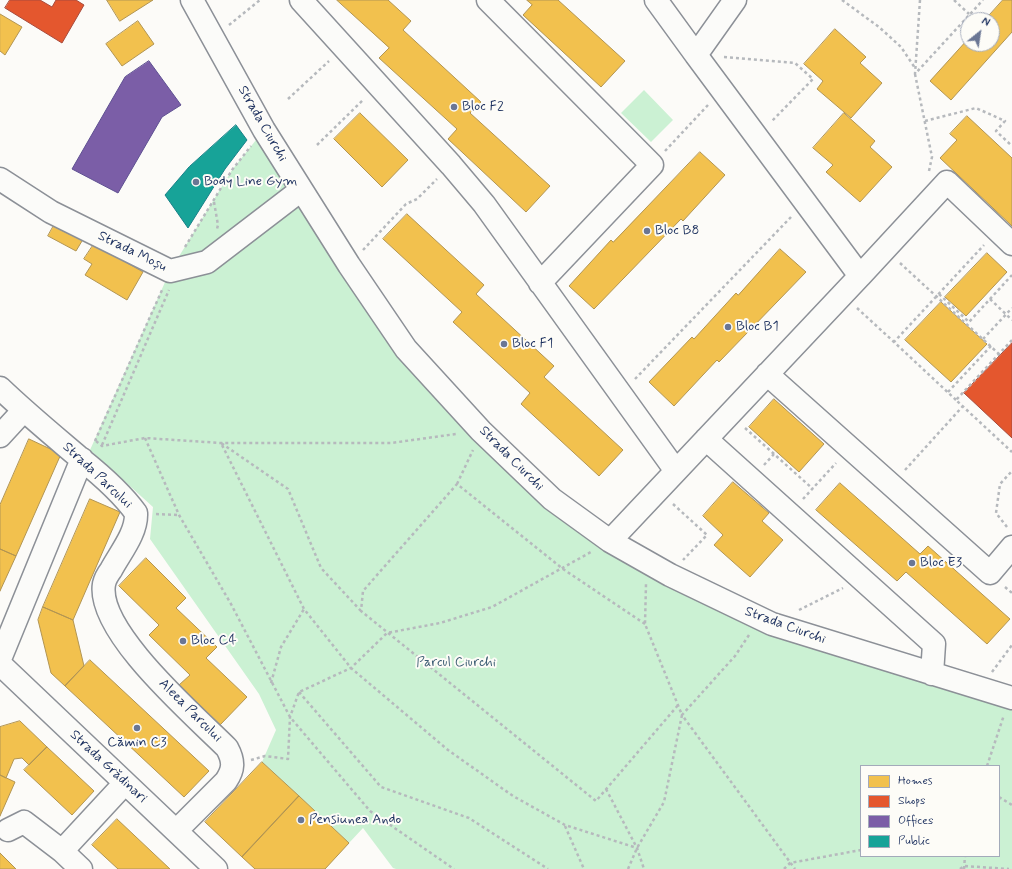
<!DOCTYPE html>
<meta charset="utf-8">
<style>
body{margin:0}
#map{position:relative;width:1012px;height:869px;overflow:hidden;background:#fcfbf8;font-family:Mynerve,sans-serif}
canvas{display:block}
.legend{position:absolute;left:860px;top:765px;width:140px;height:92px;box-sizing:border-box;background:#fdfcf7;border:1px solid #a3aaba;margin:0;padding:5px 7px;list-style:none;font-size:12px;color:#1b2f5e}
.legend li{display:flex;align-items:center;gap:8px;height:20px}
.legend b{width:20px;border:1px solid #a3aaba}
.north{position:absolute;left:960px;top:12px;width:40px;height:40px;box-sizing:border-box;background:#fdfcf7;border:1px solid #a3aaba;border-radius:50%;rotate:30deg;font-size:11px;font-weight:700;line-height:16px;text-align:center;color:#1b2f5e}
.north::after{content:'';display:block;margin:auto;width:14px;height:18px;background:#6a7694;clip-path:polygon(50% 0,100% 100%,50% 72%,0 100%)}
</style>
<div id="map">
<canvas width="1012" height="869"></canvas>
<ul class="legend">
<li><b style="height:11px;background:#f2c14e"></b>Homes</li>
<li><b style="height:11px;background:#e4572e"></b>Shops</li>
<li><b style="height:11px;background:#7b5ea7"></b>Offices</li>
<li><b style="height:11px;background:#17a398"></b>Public</li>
</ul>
<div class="north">N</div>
</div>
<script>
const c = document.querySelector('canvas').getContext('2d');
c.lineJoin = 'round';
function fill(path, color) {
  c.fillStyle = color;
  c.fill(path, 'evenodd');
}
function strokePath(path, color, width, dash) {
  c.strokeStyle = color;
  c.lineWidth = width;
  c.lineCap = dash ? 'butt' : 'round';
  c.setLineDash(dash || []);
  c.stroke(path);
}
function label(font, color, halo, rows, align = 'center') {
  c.font = font + ' Mynerve,sans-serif';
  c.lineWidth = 4;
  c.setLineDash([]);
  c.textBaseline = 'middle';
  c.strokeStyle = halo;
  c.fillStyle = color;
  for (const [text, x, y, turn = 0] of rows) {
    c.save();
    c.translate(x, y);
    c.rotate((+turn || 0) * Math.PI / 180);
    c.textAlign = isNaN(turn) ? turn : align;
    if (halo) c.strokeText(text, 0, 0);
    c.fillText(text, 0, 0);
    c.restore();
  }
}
fill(new Path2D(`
 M644 90 673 120 651 142 621 113Z
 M264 130 406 349 552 499 752 616 1012 698V869H396L393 868 363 828 349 843 262 762 276 730 259 694 150 539 153 507 90 450 170 271 232 170ZM861 766H999V856H861Z`), '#cbf1d3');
const homes = new Path2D(`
 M107 0H153L120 21Z
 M337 0H388L411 21 403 30 481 102 470 113 550 186 526 212 448 139 457 129 379 58 389 48Z
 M527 0H558L625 61 601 87 523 15 532 5Z
 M1003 0H1012V32L951 100 930 81 968 39V44H992V20H985Z
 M0 14 22 27 5 55 0 51Z
 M138 21 154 44 122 66 106 44Z
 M835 29 866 57 860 63 882 83 851 118 817 89 823 81 804 64Z
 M360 113 408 160 382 187 334 139Z
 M844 113 875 141 870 147 892 167 860 202 826 172 833 165 813 148Z
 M967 116 1012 158V226L940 158 957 140 950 134Z
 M700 152 725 175 683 221 681 219 594 309 569 286 611 240 613 242Z
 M407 214 484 285 476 294 554 366 544 377 623 450 599 476 521 404 530 393 453 322 462 312 383 239Z
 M57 220 85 236 76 251 48 236Z
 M94 244 143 272 127 300 85 275 92 264 84 259Z
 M780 249 806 272 719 362 717 360 674 406 649 382 692 337 694 339 736 293 738 295Z
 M987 253 1007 272 966 316 945 297Z
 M941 302 987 344 951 382 905 340Z
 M774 399 824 444 799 472 749 427Z
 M29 439 61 454 16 556 0 549V505Z
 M733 482 769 513 762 521 783 540 750 577 714 545 723 535 703 516Z
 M840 483 920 554 928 546 1010 619 987 644 906 572 897 581 816 510Z
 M90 499 120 512 73 620 43 607Z
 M0 549 16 556 0 591Z
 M146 558 186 598 176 608 217 647 206 658 247 697 220 725 179 685 190 675 149 635 159 625 119 586Z
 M43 607 73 620 84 666 65 686 51 673 38 620Z
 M90 660 209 771 184 797 65 686Z
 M20 721 47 747 29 765 22 758 14 759 6 778 0 775V727Z
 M47 747 94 791 72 815 24 770Z
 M262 762 299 796 242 857 205 822Z
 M0 775 15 782 0 816Z
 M299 796 349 843 325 869H255L242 857Z
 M117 819 170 869H118L92 845Z
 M0 853 16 869H0Z`);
fill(homes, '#f2c14e');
strokePath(homes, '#b29553', 1);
const shops = new Path2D(`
 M10 0H40L52 7 56 0H76L84 5 62 43 5 8Z
 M1012 343V438L964 393Z`);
fill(shops, '#e4572e');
strokePath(shops, '#a84b3c', 1);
const offices = new Path2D(`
 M149 61 181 105 162 117 118 193 72 169 125 77Z`);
fill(offices, '#7b5ea7');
strokePath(offices, '#5e5091', 1);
const public = new Path2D(`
 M236 125 247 140 225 169 188 228 165 195 189 167Z`);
fill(public, '#17a398');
strokePath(public, '#188087', 1);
const minor = new Path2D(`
 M192 0 264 130 349 265 406 349 481 431 552 499 610 541 670 575 772 624 1012 698
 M301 0 451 165 484 204 676 471
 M488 0 652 165 540 283
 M656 0 696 55
 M0 179 51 212 170 271 207 262 301 190
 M860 276 947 182 1012 244
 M767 374 990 573 1012 547
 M0 388C26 413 54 436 81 459 101 475 121 492 136 513 137 533 120 553 111 570 108 574 105 579 104 584 96 631 194 715 227 748 234 761 234 769 226 781L176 831
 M0 436 23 411
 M706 439 934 644 932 674
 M610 541 860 276 696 55 735 0
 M0 659 82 459
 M0 664 216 869
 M8 830 24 822 62 851 81 869
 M62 851 125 783`);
strokePath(minor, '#8c9097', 25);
strokePath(new Path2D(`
 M842 0 879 27 901 47 915 68
 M920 0 915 74 983 0
 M954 0 969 14
 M229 25 260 0
 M724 57 795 63 813 79 771 122
 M915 74 932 157 929 171
 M288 99 329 61
 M925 121 976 108 1005 121 996 131 1012 146
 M317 145 364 99
 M665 151 708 105
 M214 202 218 225 217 229
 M185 247 232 170 251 146
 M363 250 406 204 417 199 437 179
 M900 263 999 354
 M939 294 969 322 1012 275
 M990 299 1012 320
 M857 308 894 342
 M983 339 1012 308
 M1012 340 956 400 1012 452
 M635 379 791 217
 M948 392 991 346
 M956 400 894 342 984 245
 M745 428 813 489
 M145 438 179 515 231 604 290 717 370 811 454 869
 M95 441 162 290
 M96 441 102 446 145 438 221 443H391L456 434
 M102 445 169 290
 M764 465 774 454
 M905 470 963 406
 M457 484 473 450
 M803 499 836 463
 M673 504 707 535 683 560
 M156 514 179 515
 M1007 527 996 513 1000 484 1012 471
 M1005 587 1012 593
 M799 610 843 588
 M361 611 321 568 288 489 221 443 304 609 351 668 448 750 513 796 565 825 637 848
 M645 624 563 569 457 484 363 591 361 611 596 801 679 704
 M749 635 735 656 682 715 795 869
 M992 672 1012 645
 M271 683 281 647 304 609
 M299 692 381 787 469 818 548 869
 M251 760 265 756 288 759 290 717 299 692 351 668 387 633 440 623 492 607 591 552
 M987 766 1004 715
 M606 789 637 848 644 869
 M999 797 1012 805
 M565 826 584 869
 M628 869 637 848 664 802 682 715 645 624 646 584
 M784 869 790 863 861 850
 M960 869 964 866 1009 869
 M964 869 965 856`), '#b6b9bd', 2.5, [3, 3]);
strokePath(minor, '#fbfbf9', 22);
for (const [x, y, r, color] of [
 [454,107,4,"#6a7694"],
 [196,182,4,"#6a7694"],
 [647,231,4,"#6a7694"],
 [728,327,4,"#6a7694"],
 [504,344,4,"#6a7694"],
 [912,563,4,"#6a7694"],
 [183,641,4,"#6a7694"],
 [137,728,4,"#6a7694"],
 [301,820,4,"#6a7694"]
]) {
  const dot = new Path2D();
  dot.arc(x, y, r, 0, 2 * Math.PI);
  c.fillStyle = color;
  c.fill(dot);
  strokePath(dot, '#fdfcf7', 1.5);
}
label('14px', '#1b2f5e', '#fdfcf7', [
 ["Bloc F2",462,107],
 ["Body Line Gym",204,182],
 ["Bloc B8",655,231],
 ["Bloc B1",736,327],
 ["Bloc F1",512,344],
 ["Bloc E3",920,563],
 ["Bloc C4",191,641],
 ["Cămin C3",137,743,"center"],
 ["Pensiunea Ando",309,820]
], 'left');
label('14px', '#1b2f5e', '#fdfcf7', [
 ["Strada Ciurchi",262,124,60],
 ["Strada Moșu",132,252,26],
 ["Strada Ciurchi",511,459,45],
 ["Strada Parcului",97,476,43],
 ["Strada Ciurchi",785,626,20],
 ["Aleea Parcului",190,711,45],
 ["Strada Grădinari",108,767,43]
]);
label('14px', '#3d5e74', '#fdfcf7', [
 ["Parcul Ciurchi",456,663]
]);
</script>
